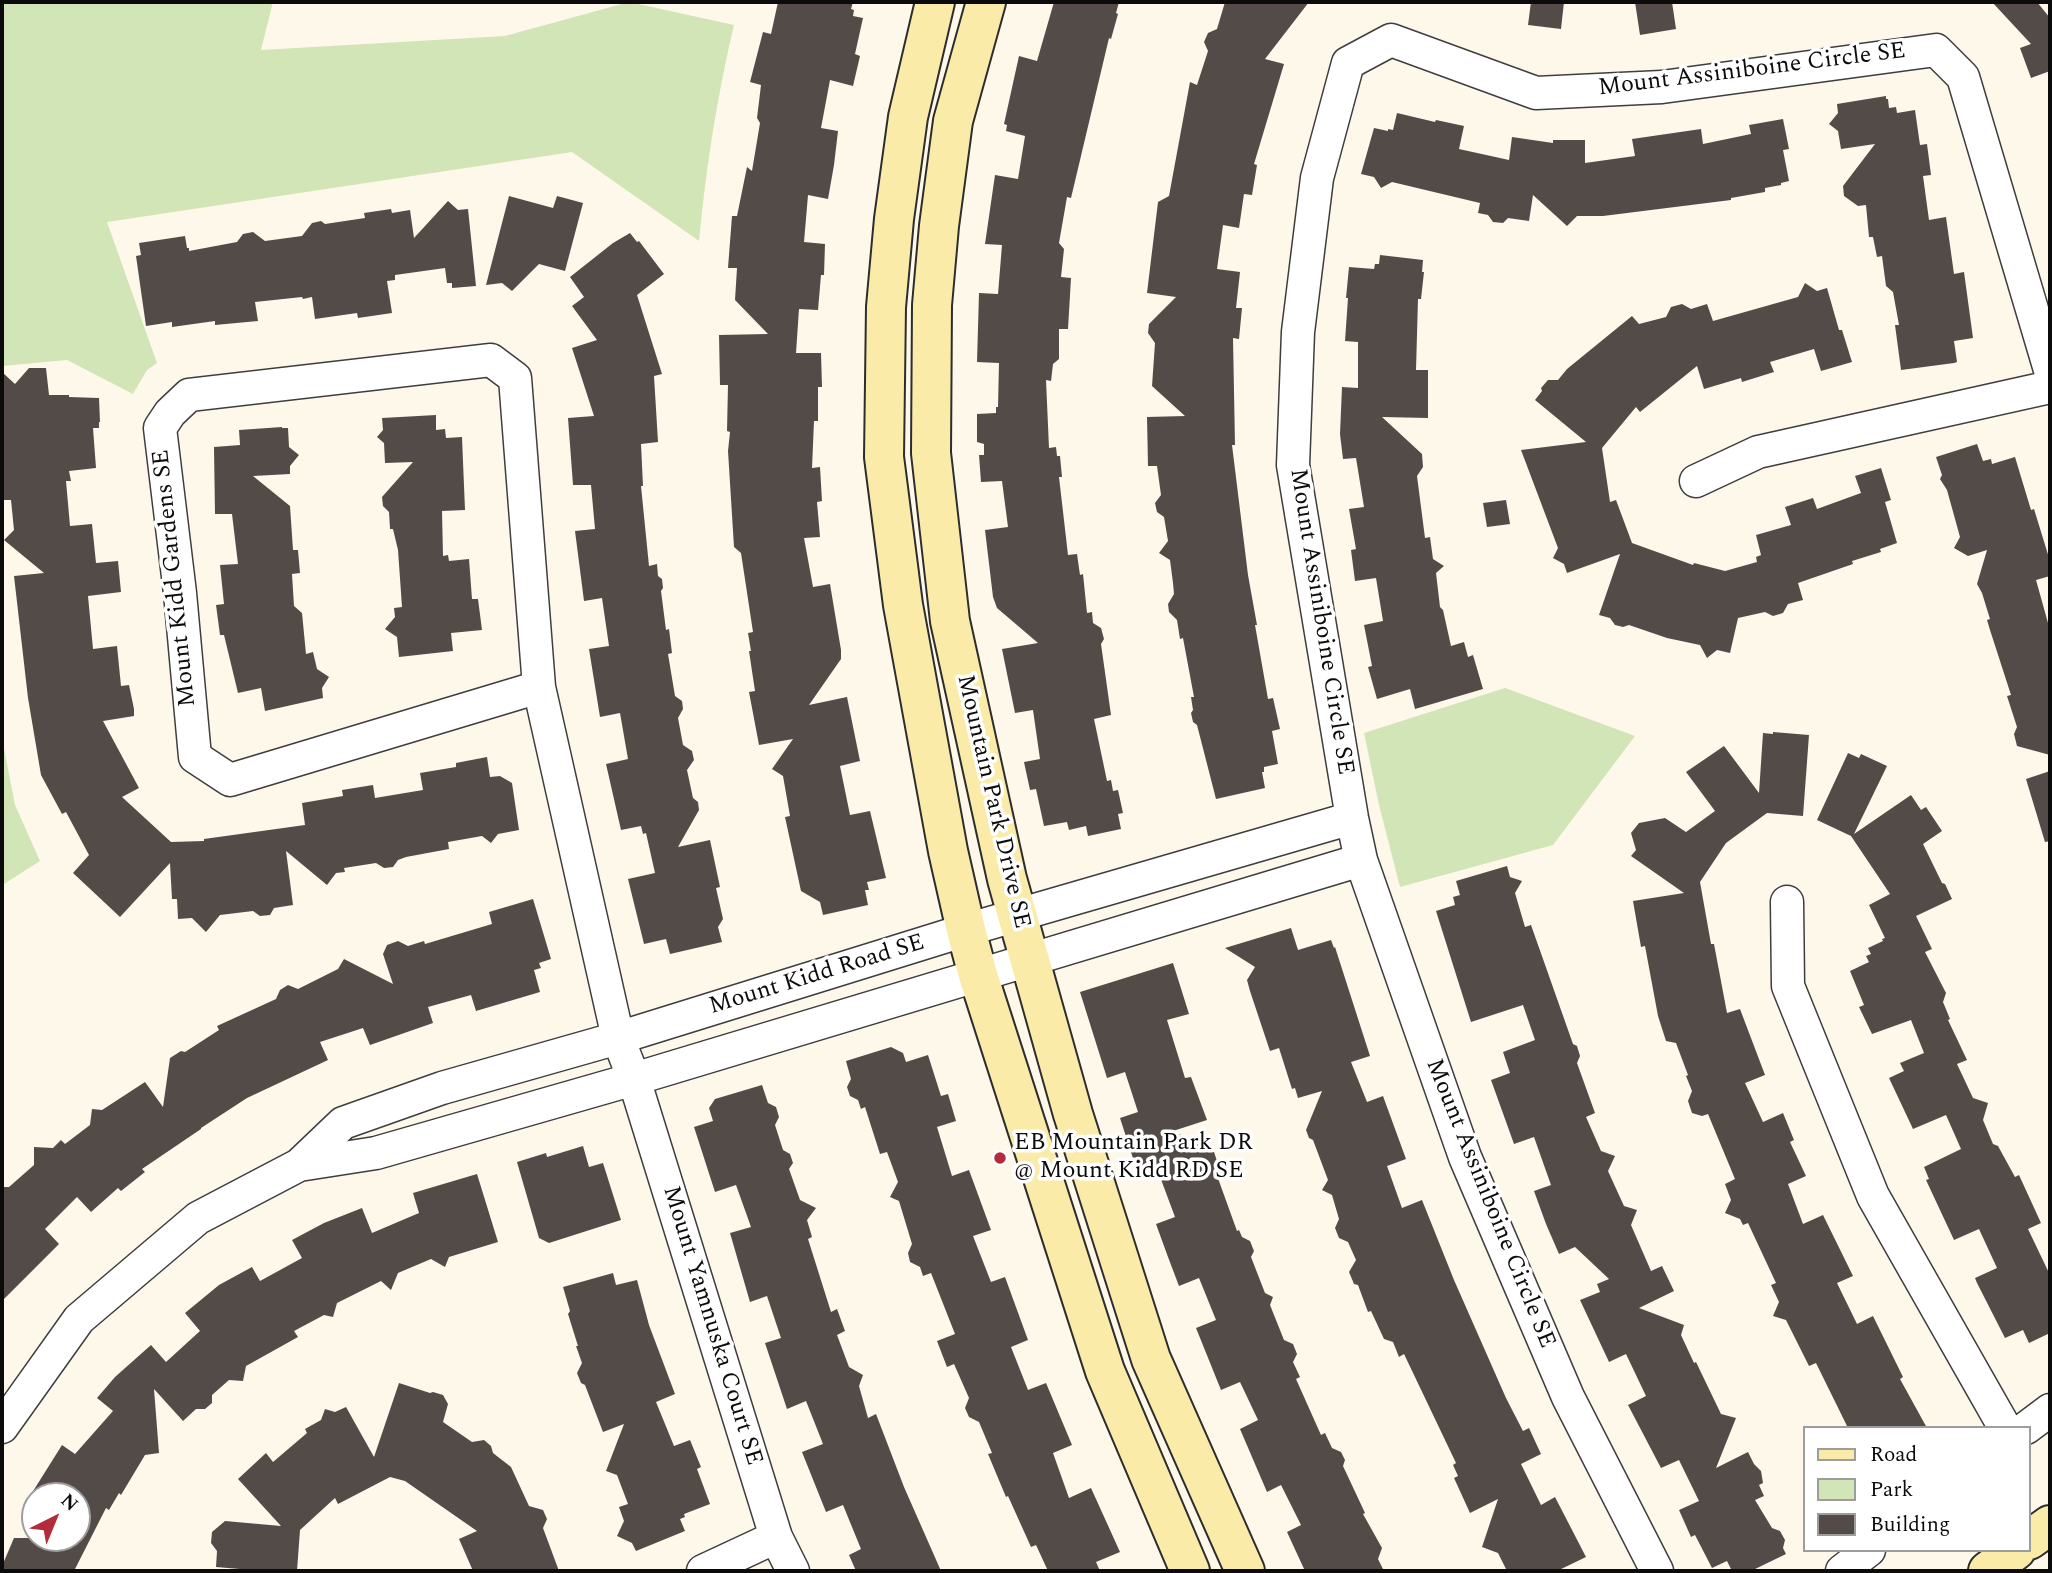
<!DOCTYPE html>
<style>
body{margin:0}
#map{position:relative;width:2052px;height:1573px;overflow:hidden;background:#fef8ea;font-family:Spectral,serif}
canvas{display:block}
.frame{position:absolute;inset:0;border:4px solid #0b0b0b;pointer-events:none}
.legend{position:absolute;left:1803px;top:1426px;width:228px;height:126px;box-sizing:border-box;background:#fff;border:2px solid #9d9d9d;margin:0;padding:9px 12px;list-style:none;font-size:21px;color:#0b0b0b}
.legend li{display:flex;align-items:center;gap:14px;height:35px}
.legend b{width:35px;border:2px solid #9d9d9d}
.north{position:absolute;left:21px;top:1482px;width:70px;height:70px;box-sizing:border-box;background:#fff;border:2px solid #9d9d9d;border-radius:50%;rotate:43deg;font-size:19px;font-weight:700;line-height:28px;text-align:center;color:#0b0b0b}
.north::after{content:'';display:block;margin:auto;width:24px;height:32px;background:#b22c3c;clip-path:polygon(50% 0,100% 100%,50% 72%,0 100%)}
</style>
<div id="map">
<canvas width="2052" height="1573"></canvas>
<div class="frame"></div>
<ul class="legend">
<li><b style="height:9px;background:#faeba9"></b>Road</li>
<li><b style="height:19px;background:#d2e5b6"></b>Park</li>
<li><b style="height:19px;background:#534b48"></b>Building</li>
</ul>
<div class="north">N</div>
</div>
<script>
const c = document.querySelector('canvas').getContext('2d');
c.lineJoin = 'round';
function fill(path, color) {
  c.fillStyle = color;
  c.fill(path, 'evenodd');
}
function strokePath(path, color, width, dash) {
  c.strokeStyle = color;
  c.lineWidth = width;
  c.lineCap = dash ? 'butt' : 'round';
  c.setLineDash(dash || []);
  c.stroke(path);
}
function label(font, color, halo, rows, align = 'center') {
  c.font = font + ' Spectral,serif';
  c.lineWidth = 7;
  c.setLineDash([]);
  c.textBaseline = 'middle';
  c.strokeStyle = halo;
  c.fillStyle = color;
  for (const [text, x, y, turn = 0] of rows) {
    c.save();
    c.translate(x, y);
    c.rotate((+turn || 0) * Math.PI / 180);
    c.textAlign = isNaN(turn) ? turn : align;
    if (halo) c.strokeText(text, 0, 0);
    c.fillText(text, 0, 0);
    c.restore();
  }
}
fill(new Path2D(`
 M2 2H273L261 50 505 36 629 2 734 25C717 96 706 168 699 241L572 152 107 222 157 363 147 370 133 394 67 360 2 366Z
 M1505 688 1635 736 1553 845 1400 887 1379 805 1364 733Z
 M2 738 15 805 40 861 4 884 2 881Z`), '#d2e5b6');
fill(new Path2D(`
 M778 2H853L851 9 854 10 853 16 863 18 855 54 860 56 853 86 830 80 821 128 838 131 834 165 828 199 808 195 804 242 825 244 824 275H821L818 310 799 309 796 353H821L822 387H818V421H814L812 468 820 467 822 501 817 502 820 537 804 538 813 587 830 584 841 650V659L809 705 847 697 860 761 840 766 850 815 870 811 886 878 867 882 869 890H865L868 905 823 915 820 902 801 891 785 817 790 816 783 776 772 769 793 739 759 745 749 692 755 691 749 651H751L748 633 753 632 741 553 734 547 728 451 730 432 727 431 728 385H720L719 335 768 334 735 300 737 268H728L732 216H737L747 167 752 171 760 123 757 118 761 85 750 82 763 32 771 34Z
 M1054 2H1119L1116 13 1118 14 1111 39 1109 38 1071 198 1067 197 1059 243 1064 249 1061 277 1071 278 1068 329H1059V359L1053 364 1051 381 1046 380 1049 448 1056 447 1057 456H1060L1062 477H1059L1068 555 1077 554 1080 575 1083 574 1087 613 1092 612 1093 623 1101 628 1104 639 1101 644 1111 715 1094 719 1107 781 1111 780 1113 791 1118 790 1123 813 1118 814 1121 829 1088 836 1086 826 1069 830 1067 822 1044 826 1036 789 1030 790 1024 762 1040 759 1033 710 1015 713 1002 649 1038 643 997 608 993 597 985 530 1008 527 1002 481 981 482 979 455H984V444L977 442V414L996 413V407H998L999 363 977 362 979 293 998 294 1002 245 985 244 995 175 1018 179 1025 136 1006 131 1007 125 1004 124 1019 56 1037 61Z
 M1225 2H1309L1265 59 1284 64 1254 164 1257 165 1252 195 1244 194 1239 228 1223 225 1217 269 1240 272 1236 308H1242L1239 339 1233 338 1235 445H1232L1248 575 1257 625H1255L1268 699 1273 698 1280 729 1272 731 1278 764 1264 767V772H1262L1265 788 1216 799 1197 725 1193 722 1191 713 1193 710 1191 697H1194L1183 638 1180 639 1177 620 1169 612 1168 604 1174 594 1173 583 1170 560 1159 553 1168 541 1164 517 1157 512 1155 503 1161 495 1157 466H1148L1147 417 1185 416 1152 386 1155 343 1148 333 1149 324 1176 297 1147 293 1158 202 1169 196 1190 82 1197 85 1208 51 1204 42 1208 33 1217 29Z
 M1531 2H1564L1561 29 1528 25Z
 M1635 2H1672L1676 29 1640 35Z
 M1992 2H2037L2050 18V71L2031 78 2020 48 2031 44Z
 M1886 96V99H1888L1889 108 1896 107 1897 113 1915 110 1920 145 1927 144 1931 175 1923 176 1929 220 1946 217 1954 274 1964 272 1973 338 1954 341 1957 362 1954 363 1901 370 1895 325H1899L1893 292 1886 286 1882 256 1877 257 1873 237H1869L1866 205 1858 206 1844 196 1843 186 1875 144 1841 149 1838 131 1829 124 1838 113 1837 104Z
 M1397 113 1435 122 1436 120 1464 126 1459 149 1509 160 1512 137 1553 143V140H1585V163L1635 156 1632 139 1701 129 1703 144 1751 134 1749 125 1783 119 1789 149 1783 150 1789 181 1781 183V185L1765 188V192L1731 198V200L1603 216H1577L1567 226 1533 195 1529 221 1508 218 1503 223 1493 222 1488 215 1478 213 1480 203 1392 182 1381 188 1374 177 1361 174 1374 128 1388 131V129L1393 130Z
 M509 196 553 208 557 196 583 203 565 271 539 264 512 291 502 283 486 285Z
 M448 201 458 210 468 209 476 286 452 288V283H447L445 268 395 275V280L387 281 392 313 358 318 357 313 315 319 312 297 303 299 302 297 255 302 258 321 215 325V321L172 327V322L146 326 136 256 141 255 139 243 185 236 187 248H189V251L237 242 243 234 253 232 265 241 302 236 312 223 321 221 325 224 365 218 364 213 391 209 392 213 410 210 414 238Z
 M630 233 637 242 639 241 664 274 637 295 662 374 654 376 658 442 641 444 643 486H641L649 566 657 564 658 576 662 579 663 588 661 591 666 630 669 629 672 653 668 654 675 696 682 701 683 709 678 718 683 745 692 751 694 760 687 770 693 798 698 802 699 810 678 847 710 840 720 887 716 888 723 919 718 927 722 942 670 954 666 939 644 944 628 879 655 873 646 833 643 834 641 826 621 830 606 764 628 759 620 713 600 717 589 649 609 646 602 598 584 601 575 531 595 529 591 485H573L568 418 594 416 572 348 597 340 572 306 584 297 570 277 613 243Z
 M1380 255 1423 260 1422 272H1424L1421 299H1418L1416 370H1428V418L1382 417 1422 454 1423 467 1417 476 1425 538 1430 537 1433 559 1444 566 1436 573 1440 607 1443 610 1451 646 1464 642 1468 657 1473 655 1483 689 1415 709 1410 689 1377 699 1368 667 1372 666 1364 625 1383 621 1376 578 1355 581 1351 550 1356 549 1349 509 1364 507 1356 458 1343 459 1340 434 1342 387 1358 388V342L1345 341 1348 298H1346L1349 267 1374 269 1375 264H1379Z
 M1805 283 1817 291 1827 288 1839 330H1842L1852 362 1821 371 1814 349 1770 362 1774 372 1742 382 1741 378 1704 389 1697 366 1640 412 1636 407 1602 448 1610 502 1616 500 1632 543 1693 565 1694 563 1725 571 1757 562 1756 557 1761 555 1756 535 1791 525 1785 507 1813 498 1817 509 1861 493 1855 476 1881 468 1891 500 1885 502 1897 543 1880 549 1881 552 1852 561 1853 564 1798 583 1803 600 1788 604 1783 613 1773 616 1765 612 1738 618 1730 653 1717 650 1707 658 1700 645 1667 638 1629 625 1623 627 1615 625 1610 618 1599 615 1620 554 1567 573 1564 564 1553 558 1558 548 1521 450 1586 442 1535 400 1542 391 1541 388 1548 380H1558L1567 369 1632 316 1639 324 1666 317 1671 307 1682 304 1691 309 1707 304 1713 321 1798 297Z
 M29 368H46L49 395H69V397L99 398 100 422H99V428H93L96 468 69 471 71 481H66L70 526 92 524 96 563 118 561 121 592 88 596 93 649 117 646 121 686 129 685 134 709V716L103 721 139 788 122 797 171 842 204 841V839L305 825 302 803 343 796 342 790 373 785 375 798 423 790 420 773 456 767V763L487 757 490 777 500 776 512 783 519 830 498 834 491 843 482 836 448 842 449 849 406 857 398 860 393 867 384 868 376 863 344 868 345 872 336 873 327 885 286 851 293 905 274 908 270 915 260 916 253 911 220 915 206 932 192 918 178 919 177 899H172L170 863 120 917 88 887 73 873 89 855 66 812 62 814 41 775 28 698 14 576 44 573 4 540 14 530 11 500H2V372L15 384Z
 M436 415V430L445 429 446 438 462 437 465 510 442 511 443 556 448 555 449 561 469 559 472 599H478L482 630 451 633 453 651 399 657 397 637 385 629 395 617 394 608 402 607 398 550 393 529H390L389 512 383 506 382 497 413 462 385 463 384 443 377 437 383 430 382 418Z
 M282 427V428H288L289 447 299 455 290 466V474L253 476 290 506 293 550H298L300 573 292 574 294 606 302 613 306 654 313 652 317 669 329 677 322 688 323 698 265 711 261 688 238 693 224 635H220L216 605 224 604 220 565 238 564 232 514H215L214 447 240 445 239 430Z
 M1977 444 1983 461 1991 459 1992 464 2015 457 2031 510 2034 509 2050 561V576L2036 580 2050 630V755L2017 746 2014 734 2017 727 2007 696 2011 695 1990 630 1987 620 1990 619 1982 593 1977 584 1987 550 1968 556 1954 548 1960 537 1947 490 1940 479 1942 475 1936 457Z
 M1506 500 1510 524 1487 527 1483 503Z
 M1773 732 1809 735 1803 816 1767 813 1726 843 1700 882 1711 944H1714L1727 1013 1740 1009 1765 1075 1745 1083 1763 1122 1783 1113 1794 1140 1790 1142 1806 1176 1788 1184 1803 1224 1823 1215 1853 1276 1837 1283 1857 1324 1873 1316 1903 1377 1900 1379 1927 1428H1848L1816 1363 1809 1366 1786 1320 1773 1316 1779 1302 1771 1285 1776 1283 1748 1223 1743 1225 1740 1219 1725 1213 1731 1200 1725 1184 1735 1179 1708 1114 1702 1116 1692 1113 1688 1101 1692 1091 1686 1076 1688 1075 1676 1043 1666 1041 1658 1016 1645 946 1641 947 1633 901 1684 893 1631 856 1636 850 1631 833 1639 823 1665 818 1686 832 1715 811 1686 772 1724 746 1759 793 1763 733 1773 734Z
 M1848 753 1859 758 1861 754 1887 766 1854 834 1911 795 1921 810 1926 807 1942 831 1923 844 1942 883 1945 884 1952 899 1916 916 1932 949 1925 952 1946 993 1943 1002 1950 1019 1948 1020 1967 1060 1957 1064 1973 1098 1988 1103 1983 1120 1993 1144 1998 1146 2015 1177 2019 1175 2041 1223 2028 1229 2050 1275V1333L2029 1343 2023 1330 2005 1338 1977 1283 1975 1278 1997 1268 1979 1229 1954 1240 1926 1180 1929 1179 1924 1167 1961 1149 1946 1115 1913 1129 1889 1078 1904 1071 1900 1063 1924 1053 1911 1020 1872 1034 1859 1007 1864 1005 1850 971 1869 962 1866 956 1871 954 1868 948 1883 941 1882 939 1885 938 1869 905 1890 894 1851 836 1817 820Z
 M2050 771V841L2045 842 2026 779Z
 M1507 866 1510 877 1522 881 1515 893 1525 927 1531 925 1573 1044 1577 1046 1580 1056 1577 1063 1595 1113 1586 1117 1601 1151 1615 1156 1608 1171 1624 1206 1637 1210 1631 1225 1651 1271 1662 1266 1674 1291 1639 1308 1684 1325 1681 1335 1694 1363 1696 1362 1721 1414 1736 1418 1716 1468 1748 1452 1754 1464 1761 1471 1763 1483 1759 1485 1764 1496 1755 1500 1772 1528 1780 1531 1785 1540 1783 1548 1786 1554 1751 1571H1732L1727 1561 1712 1568 1695 1535 1691 1537 1679 1510 1699 1501 1679 1460 1661 1468 1628 1405 1646 1396 1626 1354 1609 1362 1580 1300 1600 1292 1597 1284 1609 1279 1575 1247 1559 1254 1546 1224 1534 1191 1551 1185 1534 1137 1514 1144 1491 1080 1510 1073 1503 1052 1535 1040 1523 1005 1471 1022 1436 911 1455 905 1453 897 1460 895 1456 881Z
 M533 899 551 959 539 963 541 968 534 970 540 992 476 1011 471 995 428 1007 433 1023 370 1045 363 1028 320 1042 328 1060 247 1098 201 1128V1129L142 1169 145 1172 121 1191 118 1188 91 1212 77 1197 45 1229 59 1244 2 1301V1187H9L34 1165V1147L53 1148 61 1140 65 1144 90 1125 92 1109 102 1110 145 1082 163 1107 170 1058 181 1051 185 1052 219 1030 217 1026 276 999 280 990 288 985 298 989 338 969 344 959 393 984 383 954 387 945 398 941 408 946 424 941 425 944 492 924 489 912Z
 M1291 928 1298 950 1331 940 1334 948 1335 947 1370 1056 1351 1062 1367 1102 1383 1096 1406 1159 1387 1166 1402 1208 1422 1200 1454 1280 1506 1398 1523 1431 1529 1428 1541 1454 1521 1464 1541 1505 1555 1497 1586 1557 1557 1571H1507L1498 1553 1482 1547 1498 1499 1470 1513 1454 1478 1458 1476 1453 1465 1456 1463 1404 1354 1399 1357 1393 1342 1384 1339 1371 1311 1368 1312 1358 1285 1354 1284 1349 1272 1356 1260 1348 1242 1339 1238 1335 1228 1339 1219 1332 1195 1322 1190 1328 1180 1313 1140 1309 1138 1306 1130 1322 1091 1298 1098 1295 1088 1292 1089 1279 1048 1270 1051 1250 991 1247 980 1255 967 1225 948Z
 M1173 963 1189 1014 1167 1020 1185 1078 1191 1077 1207 1120 1173 1131 1214 1152 1218 1164 1215 1170 1237 1231 1239 1230 1242 1237 1250 1241 1254 1251 1251 1257 1265 1293 1273 1297 1270 1305 1284 1340 1293 1344 1297 1354 1293 1362 1300 1377 1296 1379 1321 1435 1325 1433 1332 1448 1341 1452 1345 1460 1343 1466 1365 1513 1363 1514 1382 1548 1378 1559 1384 1571H1305L1287 1532 1301 1525 1281 1485 1267 1492 1240 1429 1258 1420 1240 1382 1221 1390 1196 1328 1216 1320 1199 1278 1179 1286 1168 1257 1156 1224 1175 1217 1159 1174 1140 1180 1120 1118 1138 1112 1125 1072 1107 1078 1080 992Z
 M891 1047 903 1053 906 1062 928 1055 941 1096 948 1094 956 1121 937 1127 952 1176 969 1170 991 1230 973 1236 991 1282 1005 1277 1028 1340 1011 1347 1028 1390 1046 1383 1072 1445 1053 1453 1069 1498 1091 1488 1120 1552 1096 1562 1100 1571H1048L1036 1545 1031 1547 1008 1496 1006 1497 988 1454 992 1453 979 1422 969 1417 965 1408 969 1398 954 1364 947 1367 937 1341 955 1334 931 1273 923 1276 920 1267 910 1262 908 1253 912 1244 899 1201 890 1197 898 1182 887 1152 880 1154 865 1107 861 1109 858 1100 850 1096 847 1087 851 1079 846 1061Z
 M762 1085 768 1103 776 1107 779 1117 775 1125 783 1150 790 1154 793 1163 789 1169 800 1200 816 1208 807 1220 812 1237 808 1239 831 1312 837 1309 845 1331 837 1335 849 1367 863 1375 859 1386 868 1418 876 1414 904 1487 941 1571H856L849 1555 861 1549 843 1505 826 1512 802 1452 823 1444 806 1401 787 1409 765 1343 781 1338 767 1296 750 1302 730 1233 751 1227 736 1185 715 1192 694 1127 713 1121 709 1108 715 1099Z
 M583 1146 589 1167 603 1163 621 1220 549 1243 539 1238 517 1162 546 1153 547 1157Z
 M477 1174 498 1242 449 1257 445 1267 431 1259 398 1273 391 1290 381 1281 337 1303 333 1317 324 1315 294 1331 298 1337 246 1366 243 1381 229 1380 212 1395V1403L205 1409H196L183 1421 154 1389 159 1453 145 1455 121 1495 119 1493 109 1510 106 1508 74 1571H2V1566L14 1538H77V1496H30L62 1445 75 1454 113 1411 97 1398 115 1377 151 1345 166 1362 200 1331 185 1313 219 1285 252 1267 260 1281 302 1258 292 1240 324 1223 362 1208 372 1233 419 1213 413 1193Z
 M613 1273 616 1285 637 1280 649 1325 675 1394 656 1402 674 1446 690 1440 701 1467 697 1469 710 1504 684 1514 685 1517 680 1519 685 1531 636 1551 632 1543 617 1536 624 1521 619 1507 628 1504 617 1475 606 1471 624 1424 603 1432 585 1385 581 1383 577 1373 582 1363 576 1346H578L568 1314 570 1311 563 1287Z
 M399 1383 430 1393 433 1392 443 1395 448 1404 443 1422 472 1442 484 1440 491 1446 493 1453 511 1467 529 1506 543 1510 547 1519 543 1528 559 1571H473L459 1539 477 1531 405 1481 390 1477 338 1504 335 1498 300 1530 297 1571H263L216 1567 217 1551 211 1543 212 1532 225 1521 281 1526 238 1479 266 1453 273 1462 307 1433 305 1429 321 1420 325 1409 335 1412 346 1407 374 1457Z`), '#534b48');
const street = new Path2D(`
 M1696 481 1758 452 2050 387
 M539 687 230 780 195 757 180 593 160 428 170 413 189 395 491 360 515 378 539 687 618 1038 634 1079 776 1537 793 1571
 M1787 902 1788 986 1873 1196 2005 1428
 M299 1165 376 1153 634 1079 1361 860
 M2 1427 79 1319 198 1218 299 1165 343 1123 442 1088 618 1038 966 930 1352 818
 M2026 1428 2050 1410
 M703 1571 776 1537
 M1657 1571 1568 1397 1465 1157 1361 860 1352 818 1293 465 1298 332 1317 178 1348 63 1391 40 1536 93 1662 87 1936 50 1963 77 2050 370
 M1842 1571 1869 1550`);
const secondary = new Path2D(`
 M935 2 908 117 894 219 886 307 884 457 903 605 948 851 966 930 978 975 1105 1371 1190 1571
 M986 2 953 121 939 226 932 305 931 453 950 621 1007 879 1073 1114 1151 1359 1245 1571
 M2029 1540 2050 1525
 M1988 1571 2016 1550`);
strokePath(street, '#3e3e3e', 35);
strokePath(secondary, '#2d2d2d', 42);
strokePath(street, '#fff', 32);
strokePath(secondary, '#faeba9', 38);
for (const [x, y, r, color] of [
 [1000,1158,7,"#b22c3c"]
]) {
  const dot = new Path2D();
  dot.arc(x, y, r, 0, 2 * Math.PI);
  c.fillStyle = color;
  c.fill(dot);
  strokePath(dot, '#fff', 2.5);
}
label('24px', '#0b0b0b', '#fff', [
 ["Mount Assiniboine Circle SE",1752,71,-7],
 ["Mount Kidd Gardens SE",176,578,-96],
 ["Mount Assiniboine Circle SE",1320,622,81],
 ["Mountain Park Drive SE",992,802,77],
 ["Mount Kidd Road SE",817,976,-17],
 ["Mount Assiniboine Circle SE",1489,1204,68],
 ["Mount Yamnuska Court SE",711,1326,73]
]);
label('24px', '#0b0b0b', '#fff', [
 ["EB Mountain Park DR",1014,1144],
 ["@ Mount Kidd RD SE",1014,1172]
], 'left');
</script>
